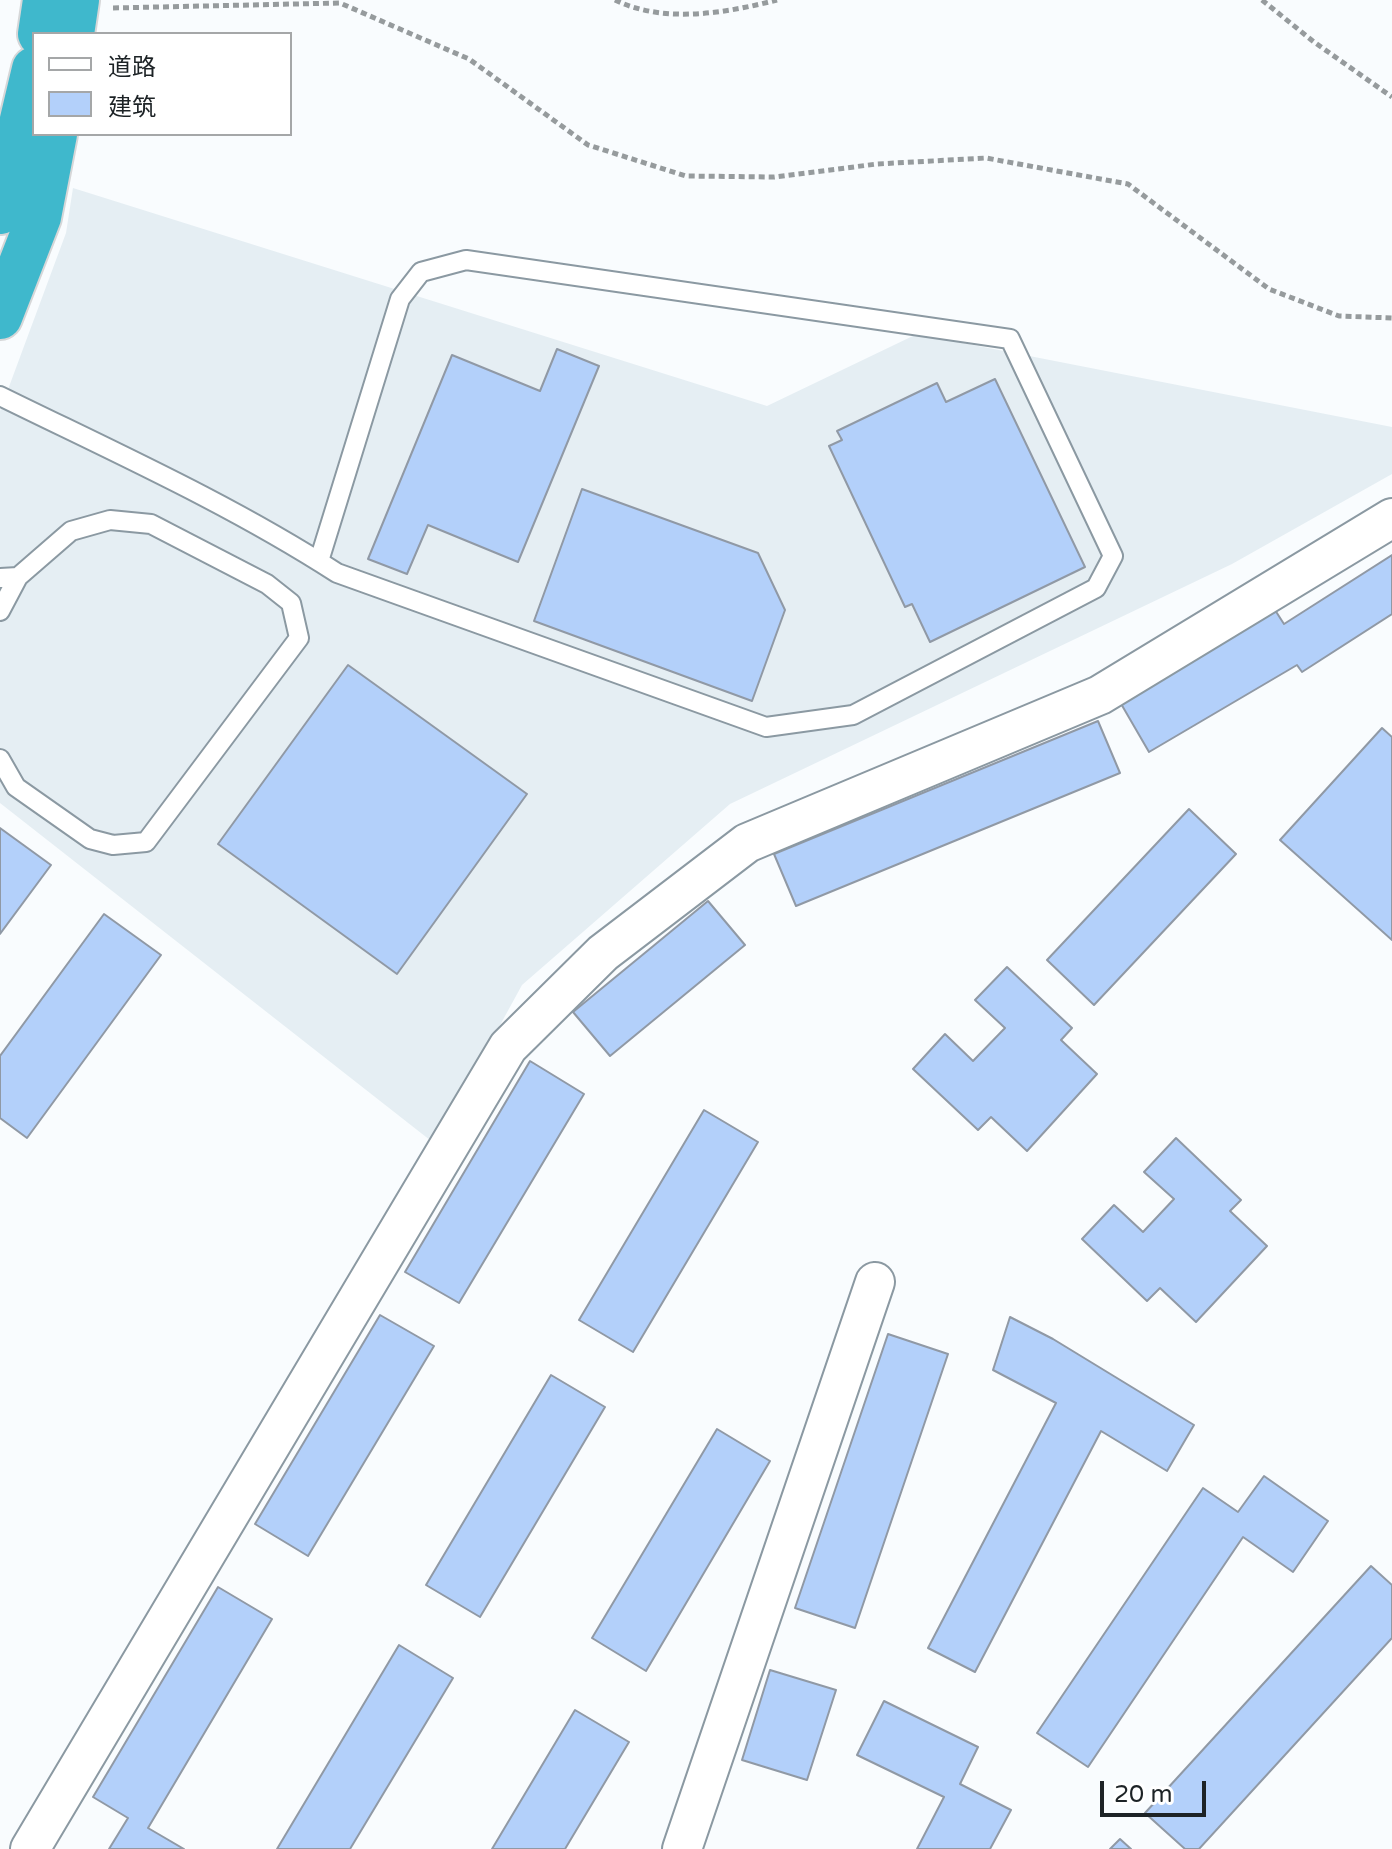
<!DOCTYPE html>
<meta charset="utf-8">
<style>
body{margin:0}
#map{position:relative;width:1392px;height:1849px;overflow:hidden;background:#f9fcfe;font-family:"Varela Round","Noto Sans SC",sans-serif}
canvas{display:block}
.legend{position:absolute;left:32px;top:32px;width:260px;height:104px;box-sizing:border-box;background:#fff;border:2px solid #a5a7a8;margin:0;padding:10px 14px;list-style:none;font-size:24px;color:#1d2326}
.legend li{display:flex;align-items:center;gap:16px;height:40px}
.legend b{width:40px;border:2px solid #a5a7a8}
.scale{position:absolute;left:1100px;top:1781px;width:106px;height:36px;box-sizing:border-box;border:4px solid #1d2326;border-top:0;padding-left:10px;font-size:24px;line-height:28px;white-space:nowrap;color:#1d2326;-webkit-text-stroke:6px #fff;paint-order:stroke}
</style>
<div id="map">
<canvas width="1392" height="1849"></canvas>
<ul class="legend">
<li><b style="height:10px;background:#fff"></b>道路</li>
<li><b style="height:22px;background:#b3d0fa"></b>建筑</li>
</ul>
<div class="scale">20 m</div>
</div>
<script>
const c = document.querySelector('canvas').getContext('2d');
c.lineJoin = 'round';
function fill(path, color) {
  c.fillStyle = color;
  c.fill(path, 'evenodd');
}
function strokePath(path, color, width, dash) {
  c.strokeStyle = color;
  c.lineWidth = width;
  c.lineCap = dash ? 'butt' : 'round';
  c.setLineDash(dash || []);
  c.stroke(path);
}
fill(new Path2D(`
 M73 188 767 406 917 334 1392 427V474L1232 564 730 804 522 985 435 1144 0 803V411L66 233Z`), '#e5eef3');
const building = new Path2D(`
 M557 349 599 366 518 562 428 525 407 574 368 559 452 355 540 391Z
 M995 379 1085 567 930 642 912 604 905 607 829 446 842 440 837 431 937 383 946 402Z
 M582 489 758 553 785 610 752 701 534 621Z
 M1392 555V614L1302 672 1297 665 1149 752 1120 702 1275 610 1284 624Z
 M348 665 527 794 397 974 218 844Z
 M1098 721 1120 773 796 906 774 854Z
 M1382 728 1392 737V940L1280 840Z
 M1189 809 1236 854 1094 1005 1047 960Z
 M0 828 51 865 0 934Z
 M708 901 745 945 610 1056 573 1012Z
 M104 914 161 955 27 1138 0 1118V1056Z
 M1007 967 1072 1028 1061 1040 1097 1074 1027 1151 991 1117 978 1130 913 1069 945 1034 973 1061 1005 1028 975 1000Z
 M530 1061 584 1094 459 1303 405 1272Z
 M704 1110 758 1142 633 1352 579 1320Z
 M1176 1138 1241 1200 1230 1211 1267 1246 1196 1322 1160 1288 1147 1301 1082 1239 1114 1205 1143 1232 1174 1199 1144 1172Z
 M380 1315 434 1346 308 1556 255 1524Z
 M1010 1317 1053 1339 1194 1425 1167 1471 1101 1431 975 1672 928 1648 1056 1403 993 1370Z
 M888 1334 948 1354 855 1628 795 1608Z
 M551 1375 605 1407 480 1617 426 1585Z
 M717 1429 770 1461 646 1671 592 1638Z
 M1264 1476 1328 1521 1293 1572 1243 1537 1088 1767 1037 1733 1203 1488 1238 1512Z
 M1371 1566 1392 1585V1638L1199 1849H1185L1145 1813Z
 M218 1587 272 1619 148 1828 184 1849H109L128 1818 93 1797Z
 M399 1645 453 1678 350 1849H277Z
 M770 1670 836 1690 807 1780 742 1760Z
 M884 1701 978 1747 960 1784 1011 1810 990 1849H917L944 1797 857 1755Z
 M575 1710 629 1742 565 1849H492Z
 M1120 1839 1131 1849H1110Z`);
fill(building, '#b3d0fa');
strokePath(building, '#9099a5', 2);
const service = new Path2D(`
 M0 396C114 452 230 504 337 573L766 727 853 715 1096 588 1113 556 1010 339 466 260 421 272 400 299 319 561
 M0 578 18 577 71 531 110 520 151 524 267 584 291 603 299 638 146 842 113 845 90 839 16 787 0 759
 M0 611 18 577`);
const minor = new Path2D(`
 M30 1849 508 1047 603 953 747 843 1100 695 1392 518
 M682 1849 875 1282`);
const trunk = new Path2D(`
 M40 34 45 0
 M72 34 77 0
 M0 212 34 69
 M0 317 39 217 55 134`);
strokePath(service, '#8b99a2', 22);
strokePath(minor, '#8b99a2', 42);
strokePath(trunk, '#d6d7d8', 48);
strokePath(new Path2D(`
 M615 0C664 24 726 13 777 0
 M1262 0 1314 42 1392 97
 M113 8 340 3 469 59 588 145 686 176 774 177 877 164 986 158 1128 184 1269 289 1339 316 1392 318`), '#969b9d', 5, [6, 4]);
strokePath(service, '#fff', 18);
strokePath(minor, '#fff', 38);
strokePath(trunk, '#3fb8cc', 44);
</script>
